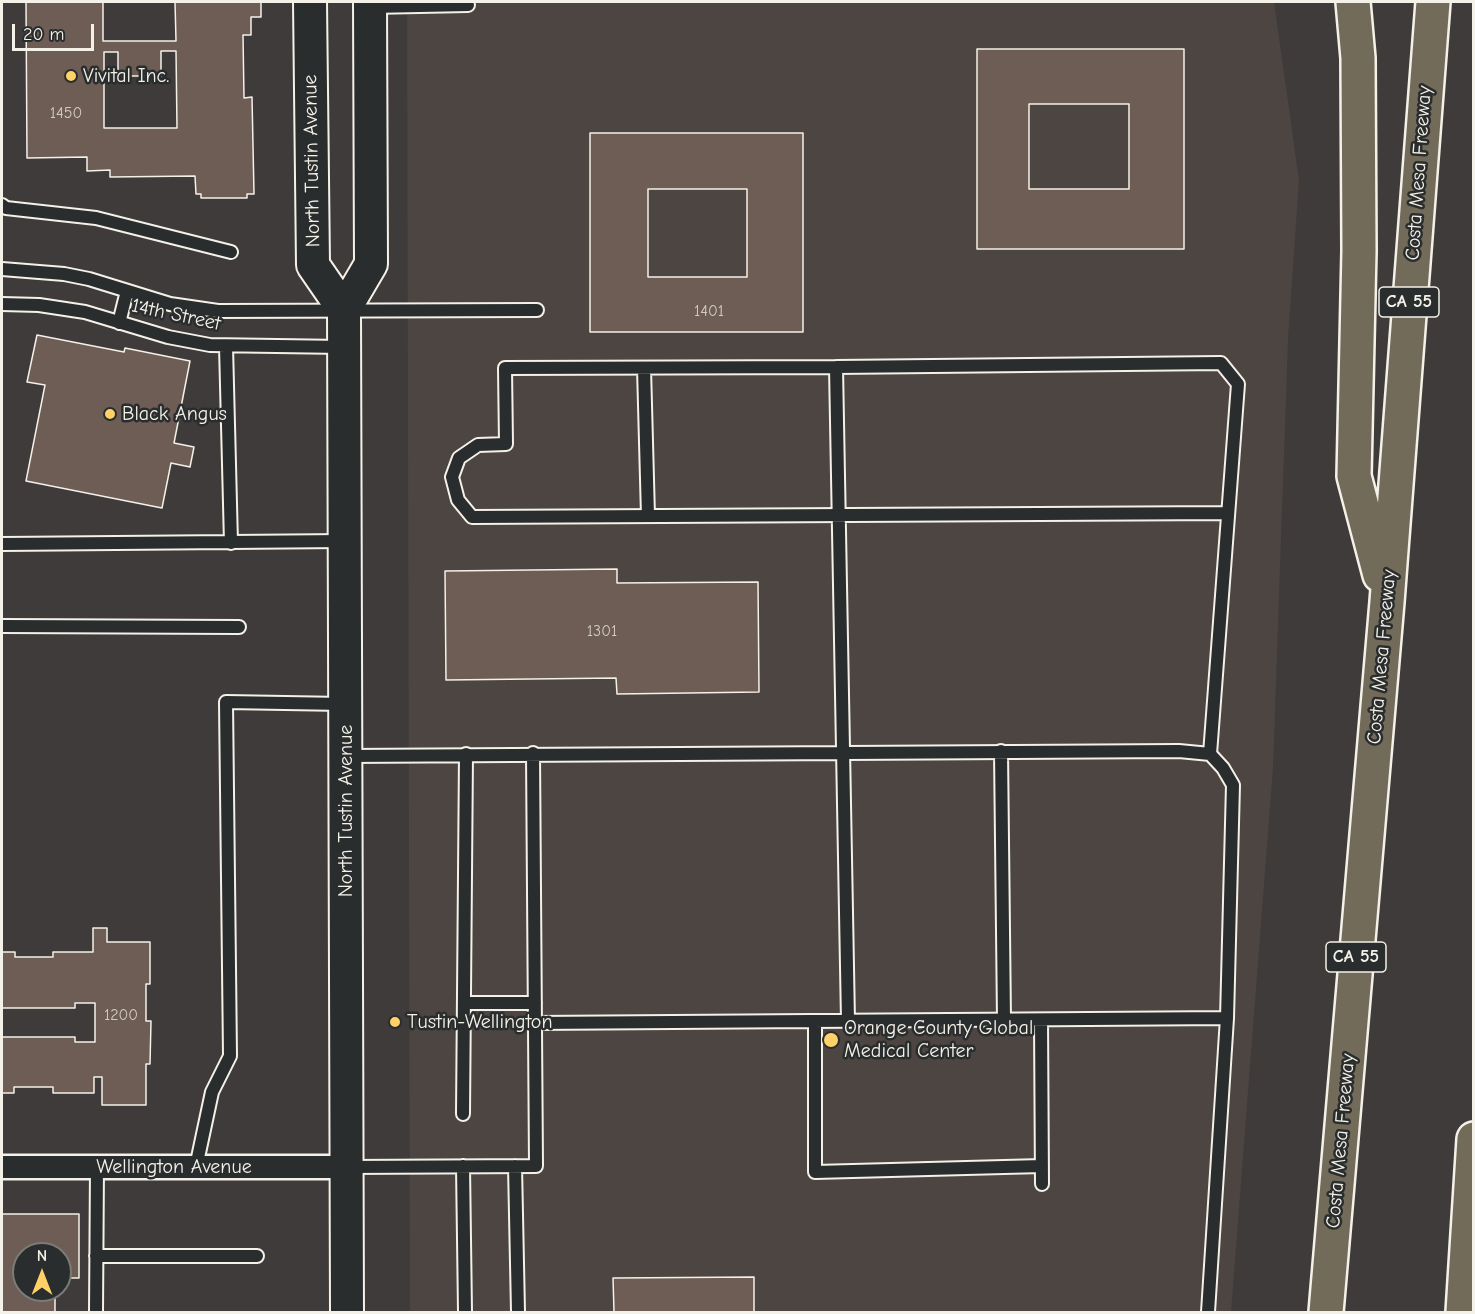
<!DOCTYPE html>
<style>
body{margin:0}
#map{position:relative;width:1475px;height:1314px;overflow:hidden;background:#3e3b3a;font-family:"Comic Neue",sans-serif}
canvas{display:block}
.frame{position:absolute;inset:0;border:3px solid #f4f1e8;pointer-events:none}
.north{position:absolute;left:12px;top:1242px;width:60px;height:60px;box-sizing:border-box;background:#2a2d2e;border:2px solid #7b7b78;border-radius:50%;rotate:0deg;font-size:16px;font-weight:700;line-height:24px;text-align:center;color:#f4f1e8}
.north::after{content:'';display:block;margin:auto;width:21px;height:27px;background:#ffd166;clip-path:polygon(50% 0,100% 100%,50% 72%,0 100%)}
.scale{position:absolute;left:12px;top:24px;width:82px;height:27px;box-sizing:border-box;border:3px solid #f4f1e8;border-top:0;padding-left:8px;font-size:18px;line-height:21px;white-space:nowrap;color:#f4f1e8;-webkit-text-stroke:4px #2a2d2e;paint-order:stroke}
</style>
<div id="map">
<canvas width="1475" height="1314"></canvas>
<div class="frame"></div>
<div class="north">N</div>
<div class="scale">20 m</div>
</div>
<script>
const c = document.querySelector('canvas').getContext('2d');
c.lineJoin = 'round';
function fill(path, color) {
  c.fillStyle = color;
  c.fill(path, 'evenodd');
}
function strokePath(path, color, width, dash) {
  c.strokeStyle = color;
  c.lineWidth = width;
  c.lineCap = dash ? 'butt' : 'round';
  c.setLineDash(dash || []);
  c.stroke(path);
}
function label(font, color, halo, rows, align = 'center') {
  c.font = font + ' "Comic Neue",sans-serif';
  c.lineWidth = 5;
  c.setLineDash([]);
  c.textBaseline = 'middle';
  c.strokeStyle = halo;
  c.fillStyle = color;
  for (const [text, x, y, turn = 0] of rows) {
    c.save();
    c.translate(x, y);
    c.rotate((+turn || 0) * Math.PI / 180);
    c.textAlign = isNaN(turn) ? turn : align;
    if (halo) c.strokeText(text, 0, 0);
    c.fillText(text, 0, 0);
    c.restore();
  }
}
fill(new Path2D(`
 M407 2H1274L1299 180 1288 339 1273 768 1231 1312H410Z`), '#4c4542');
const building = new Path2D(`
 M26 2H103V41H176L175 2H261V17H251V35H243L244 98 252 97 254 194H247V198H201V194H196L195 176 110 177V170L87 171V157L27 158ZM161 51H176L177 128H104V52H118V76H161Z
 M977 49H1184V249H977ZM1029 104H1129V189H1029Z
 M590 133H803V332H590ZM648 189H747V277H648Z
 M37 335 124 352 125 348 190 361 174 443 194 447 190 467 171 463 162 508 26 481 45 385 27 382Z
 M617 569V583L758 582 759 692 617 694 616 678 446 680 445 571Z
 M93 928H107V942H150V984H146V1021H151L150 1064H146V1105H102V1077H94V1093H53V1087H14V1093H2V1037H75V1042H95V1003H75V1008H2V952H15V957H53V952H93Z
 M2 1214H79V1278H60V1254H24V1290H55V1312H2Z
 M754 1277V1312H614L613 1278Z`);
fill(building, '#6d5d55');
strokePath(building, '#f4f1e8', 1.5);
const service = new Path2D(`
 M371 7 468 5
 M2 205 6 208 96 218 231 252
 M2 269 64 274 89 279 170 304 218 311 537 310
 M2 304 39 305 85 312 168 337 210 345 343 347
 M119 323 127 291
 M226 346 231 543
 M836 367 1221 363 1238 384 1210 754
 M644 368 648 516
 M2 544 344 541
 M2 626 239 627
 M1001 751 1004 1020
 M347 756 1179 751 1210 754 1223 768 1233 785 1227 1018 1208 1312
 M464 1003H535
 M1041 1020 1042 1184
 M815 1021V1172L1042 1166
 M848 1021C843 803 839 585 836 367L505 368 506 444 478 445 459 458 452 477 458 500 472 517 1228 513
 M535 1023 1227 1018
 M463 1114 466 754
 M463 1166 465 1312
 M515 1166 518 1312
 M196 1167 212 1092 230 1056 226 702 344 704
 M348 1167 536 1166 533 753
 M96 1256H257
 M96 1312 97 1167`);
const minor = new Path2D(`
 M2 1167H347`);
const secondary = new Path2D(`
 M310 2 313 265 344 310
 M347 1312 344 310 371 264 370 2`);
const motorway = new Path2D(`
 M1353 2 1358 58 1359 251 1354 476 1380 575
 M1326 1312 1387 602 1433 2
 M1463 1312 1474 1139`);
strokePath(service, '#f4f1e8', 16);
strokePath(minor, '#f4f1e8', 27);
strokePath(secondary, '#f4f1e8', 36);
strokePath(motorway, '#f4f1e8', 38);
strokePath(service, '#2a2d2e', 12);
strokePath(minor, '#2a2d2e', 22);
strokePath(secondary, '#2a2d2e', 32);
strokePath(motorway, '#736b5a', 33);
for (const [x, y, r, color] of [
 [71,76,6,"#ffd166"],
 [110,414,6,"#ffd166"],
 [395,1022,6,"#ffd166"],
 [831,1040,8,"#ffd166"]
]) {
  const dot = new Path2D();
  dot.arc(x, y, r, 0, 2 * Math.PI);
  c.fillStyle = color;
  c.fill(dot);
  strokePath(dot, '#2a2d2e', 2);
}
label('16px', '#d2ccc3', null, [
 ["1450",66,113],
 ["1401",709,311],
 ["1301",602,631],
 ["1200",121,1015]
]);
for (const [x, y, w] of [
 [1409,302,60],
 [1356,957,60]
]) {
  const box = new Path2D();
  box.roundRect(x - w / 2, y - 15, w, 30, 4.5);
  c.fillStyle = '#2a2d2e';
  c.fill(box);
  strokePath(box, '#f4f1e8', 1.5);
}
label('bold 18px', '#f4f1e8', null, [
 ["CA 55",1409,302],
 ["CA 55",1356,957]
]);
label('20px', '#f4f1e8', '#2a2d2e', [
 ["Vivital Inc.",83,76],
 ["Black Angus",122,414],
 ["Tustin-Wellington",407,1022],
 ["Orange County Global",844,1028],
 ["Medical Center",844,1051]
], 'left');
label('20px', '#f4f1e8', '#2a2d2e', [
 ["North Tustin Avenue",312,161,-91],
 ["Costa Mesa Freeway",1419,173,-86],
 ["14th Street",176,315,12],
 ["Costa Mesa Freeway",1382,657,-85],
 ["North Tustin Avenue",346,811,-90],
 ["Costa Mesa Freeway",1341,1141,-85],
 ["Wellington Avenue",174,1167]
]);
</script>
